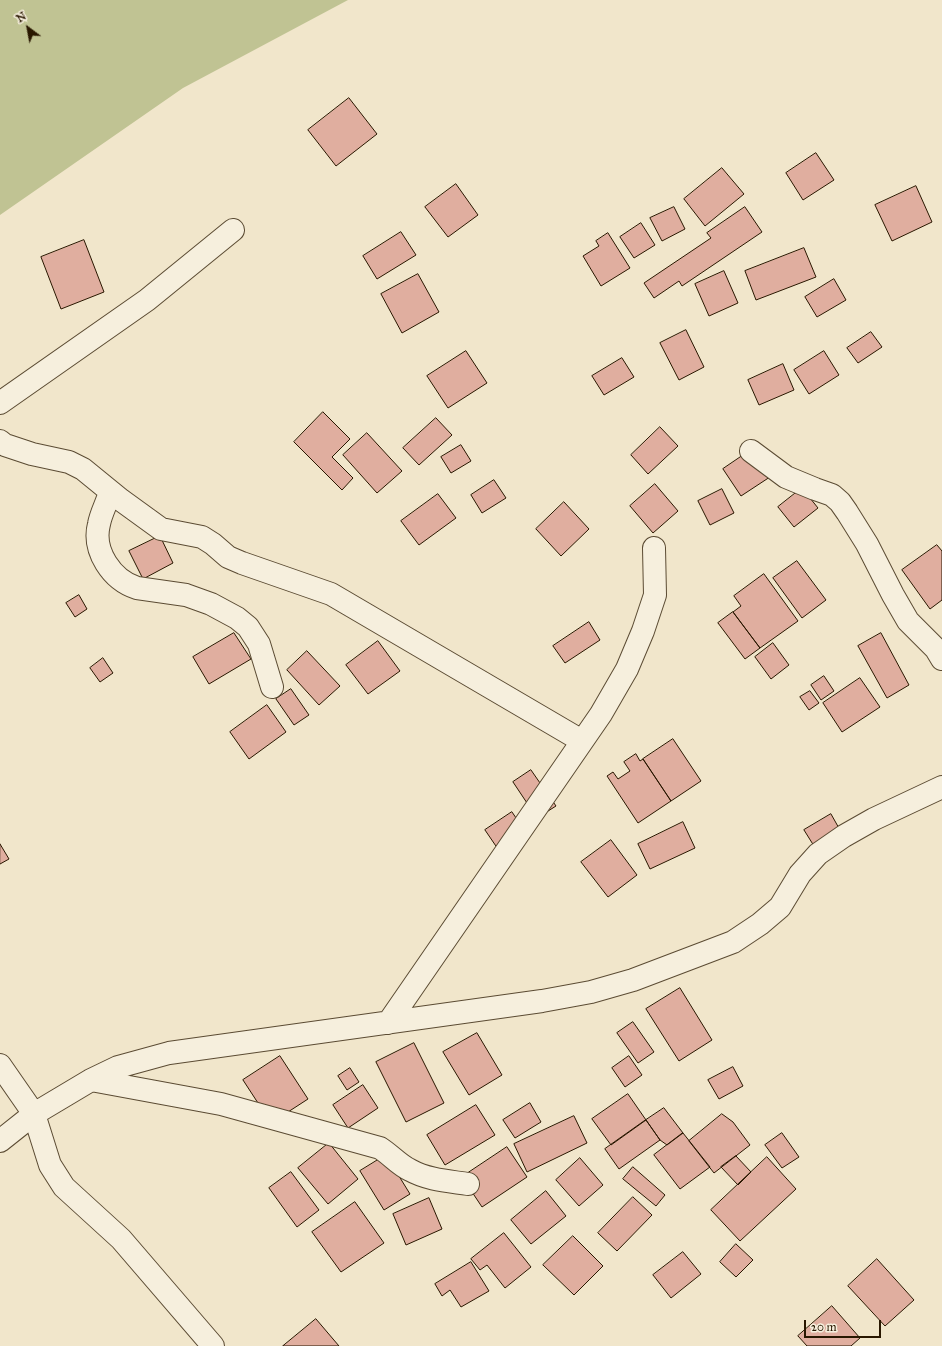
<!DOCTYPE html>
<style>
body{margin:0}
#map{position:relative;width:942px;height:1346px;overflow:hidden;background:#f1e6cb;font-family:"IM FELL Great Primer",serif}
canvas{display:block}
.north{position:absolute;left:8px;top:8px;width:40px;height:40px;-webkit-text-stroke:3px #f6efdd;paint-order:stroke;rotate:328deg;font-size:11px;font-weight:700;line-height:16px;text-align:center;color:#291700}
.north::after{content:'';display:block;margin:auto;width:14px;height:18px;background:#291700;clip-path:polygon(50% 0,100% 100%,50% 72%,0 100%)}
.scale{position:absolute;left:804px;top:1320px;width:77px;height:18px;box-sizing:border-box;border:2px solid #291700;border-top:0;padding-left:5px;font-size:12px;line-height:14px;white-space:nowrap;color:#291700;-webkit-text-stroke:3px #f6efdd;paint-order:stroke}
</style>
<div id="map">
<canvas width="942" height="1346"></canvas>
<div class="north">N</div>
<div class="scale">20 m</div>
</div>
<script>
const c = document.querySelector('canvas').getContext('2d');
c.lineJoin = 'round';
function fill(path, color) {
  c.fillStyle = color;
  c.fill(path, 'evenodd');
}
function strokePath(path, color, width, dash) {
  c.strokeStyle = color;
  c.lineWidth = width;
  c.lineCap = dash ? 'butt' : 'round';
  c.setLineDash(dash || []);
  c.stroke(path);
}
fill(new Path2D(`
 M0 0H348L183 88 0 215Z`), '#c0c393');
const building = new Path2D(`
 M349 98 377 134 336 166 308 130Z
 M816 153 834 180 803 200 786 173Z
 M722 168 744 194 705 226 684 199Z
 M456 184 478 215 448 237 425 207Z
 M916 186 932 222 892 241 875 205Z
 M674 207 685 229 662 241 650 218Z
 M745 207 762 232 682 286 679 281 654 298 644 283 711 238 707 233Z
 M641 223 655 245 634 258 620 237Z
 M401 232 416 255 377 279 363 256Z
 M608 233 630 268 601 286 583 256 599 246 596 241Z
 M84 240 104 292 61 309 41 257Z
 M804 248 816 277 756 300 745 271Z
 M724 271 738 303 709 316 695 284Z
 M418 274 439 312 402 333 381 294Z
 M834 279 846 300 817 317 805 297Z
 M686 330 704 367 679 380 660 343Z
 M871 332 882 347 858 363 847 348Z
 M466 351 487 383 448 408 427 376Z
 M824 351 839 375 809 394 794 370Z
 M622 358 634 377 604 395 592 376Z
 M783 364 794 390 759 405 748 380Z
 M323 412 350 439 332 457 353 478 342 490 294 442Z
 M436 418 452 435 419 465 403 448Z
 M660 427 678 446 648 474 631 455Z
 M367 433 402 471 377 493 343 455Z
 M461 445 471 461 451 473 441 457Z
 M748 452 776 473 741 496 723 469Z
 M494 480 506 498 482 513 471 495Z
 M655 484 678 511 653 533 630 506Z
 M802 488 818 508 794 527 778 507Z
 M722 489 734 513 710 525 698 501Z
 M438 494 456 518 419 545 401 521Z
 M564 502 589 529 561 556 536 529Z
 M160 536 173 563 143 579 129 551Z
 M937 545 942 551V600L930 609 902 570Z
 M797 561 826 600 802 618 773 578Z
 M764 574 798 621 760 648 733 612 741 606 734 596Z
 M79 595 87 609 75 617 66 603Z
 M733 612 760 648 745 659 718 623Z
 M589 622 600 640 565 663 553 646Z
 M234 633 251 659 209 684 193 657Z
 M881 633 909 685 887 698 858 646Z
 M378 641 400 671 368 694 346 665Z
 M773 643 789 665 771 679 755 657Z
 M307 651 340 686 319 705 287 670Z
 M103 658 113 673 100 682 90 668Z
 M824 676 834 691 821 700 811 685Z
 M860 678 880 707 842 732 823 703Z
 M291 689 309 715 294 725 276 699Z
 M810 691 819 703 809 710 800 697Z
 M267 705 286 732 249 759 230 732Z
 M673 739 701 781 671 801 643 759Z
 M636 754 640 761 643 759 671 801 638 823 607 776 613 772 618 779 630 771 624 762Z
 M531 770 556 806 537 818 513 782Z
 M512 812 527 834 500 852 485 830Z
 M831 814 840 830 814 846 804 830Z
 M683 822 695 848 650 869 638 844Z
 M611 840 637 875 608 897 581 862Z
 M0 844 9 859 0 864Z
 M680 988 712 1040 679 1061 646 1009Z
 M633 1022 654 1052 638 1063 617 1033Z
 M477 1033 502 1075 469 1095 443 1052Z
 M414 1043 444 1103 406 1122 376 1062Z
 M280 1056 308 1099 271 1123 243 1080Z
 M629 1056 642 1075 625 1087 612 1068Z
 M733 1067 743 1086 719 1099 708 1080Z
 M350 1068 359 1082 347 1090 338 1076Z
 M363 1085 378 1108 348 1128 333 1105Z
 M628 1094 646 1120 611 1145 592 1119Z
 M530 1103 541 1122 515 1138 503 1120Z
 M476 1105 495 1135 445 1165 427 1135Z
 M664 1108 683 1133 667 1145 660 1140 646 1120Z
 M722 1114 733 1122 750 1145 714 1173 689 1141Z
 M574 1116 587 1143 527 1172 514 1144Z
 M646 1120 660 1140 619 1169 605 1149Z
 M683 1133 710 1167 680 1189 654 1155Z
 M782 1133 799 1157 782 1168 765 1145Z
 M329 1143 358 1179 328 1204 298 1168Z
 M507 1147 527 1177 482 1207 462 1177Z
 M386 1155 410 1194 384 1210 360 1171Z
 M736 1156 751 1172 738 1185 721 1167Z
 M767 1157 796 1189 740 1241 711 1210Z
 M580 1158 603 1185 579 1206 556 1180Z
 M633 1167 665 1195 656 1206 623 1179Z
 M291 1172 319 1210 297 1227 269 1188Z
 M546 1191 566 1216 531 1244 511 1220Z
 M633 1197 652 1215 617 1251 598 1233Z
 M429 1198 442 1229 406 1245 393 1214Z
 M355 1202 384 1243 341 1272 312 1232Z
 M504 1233 531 1267 505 1288 487 1265 480 1270 471 1259Z
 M573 1236 603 1266 574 1295 543 1265Z
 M736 1244 753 1260 736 1277 720 1262Z
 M683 1252 701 1274 671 1298 653 1275Z
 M877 1259 914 1300 885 1326 848 1286Z
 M471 1262 489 1291 461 1307 450 1290 442 1296 435 1284Z
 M832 1306 860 1338 851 1346H807L798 1336Z
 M316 1319 339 1346H283Z`);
fill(building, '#e0ae9f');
strokePath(building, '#291700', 1);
const minor = new Path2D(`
 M0 403 147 300 233 230
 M0 441 5 445 32 454 69 462 83 469 121 500 161 529 202 537 213 544 228 557 242 563 331 594 582 741
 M751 451 786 477 815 489 832 495 840 502 847 512 867 544 893 595 908 621 936 649 942 659
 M110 492C107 503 101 513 99 524 92 551 112 580 137 588L186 595 211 604 237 618 248 627 259 644 272 687
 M388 1023 601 714 627 669 643 631 655 595 654 548
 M0 1065 34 1114 50 1165 64 1187 121 1239 213 1346
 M91 1080 221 1104 380 1148C391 1155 399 1165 410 1170 428 1180 448 1181 468 1184
 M0 1141 34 1114 91 1080 118 1067 169 1053 542 1001 591 992 633 980 733 942 760 924 780 907 800 874 818 854 844 836 874 819 942 787`);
strokePath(minor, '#5b4b33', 24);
strokePath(minor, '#f6efdd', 22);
</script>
